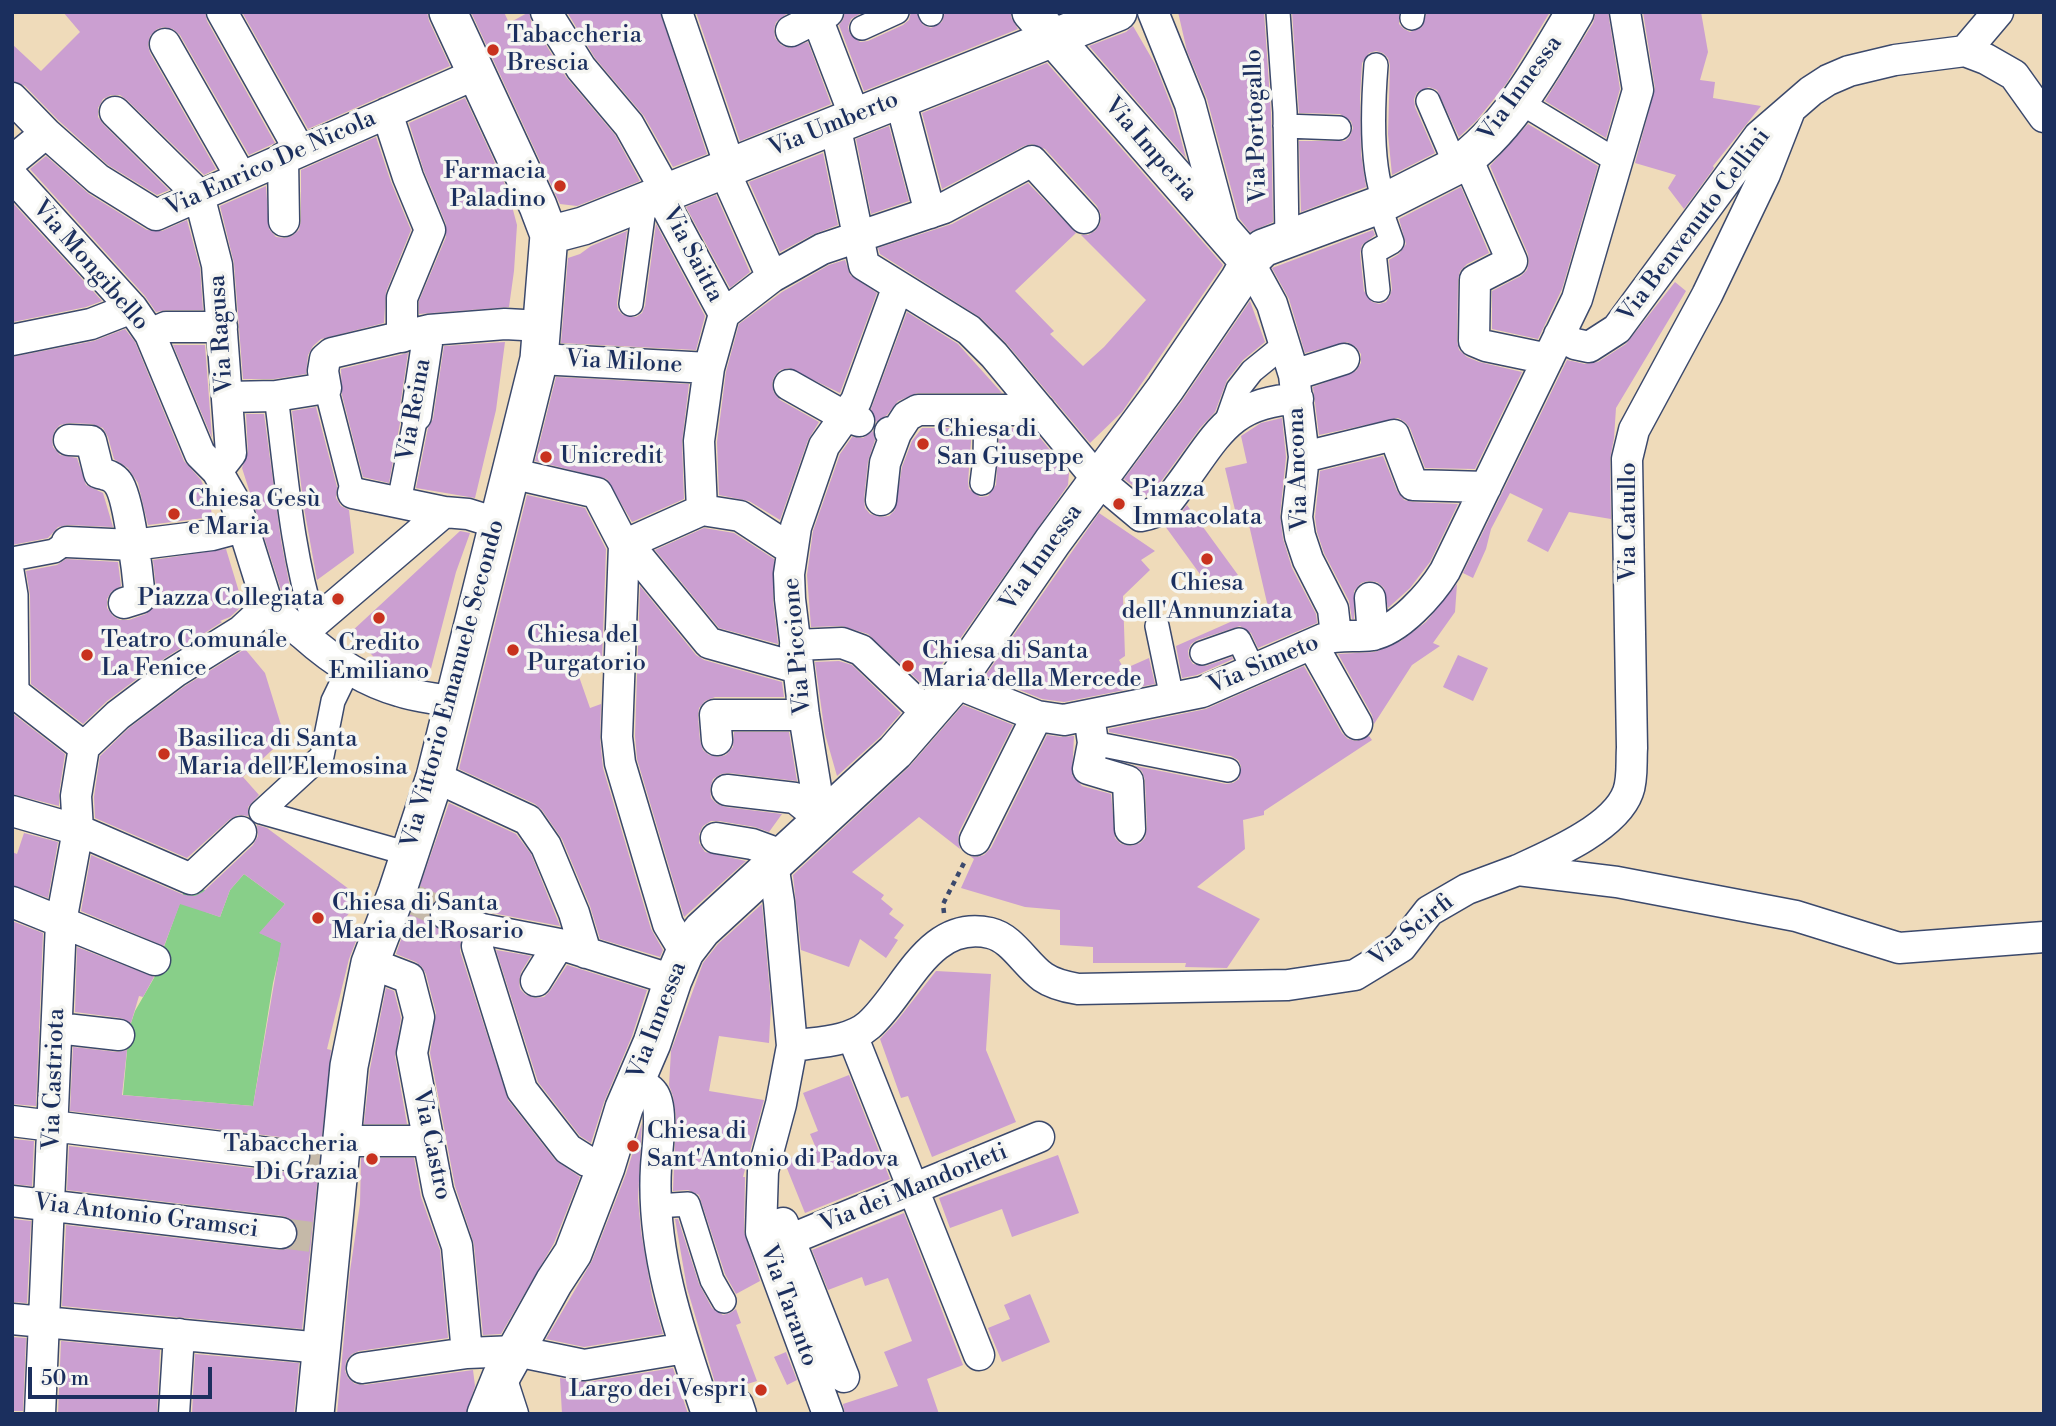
<!DOCTYPE html>
<meta charset="utf-8">
<style>
body{margin:0}
#map{position:relative;width:2056px;height:1426px;overflow:hidden;background:#efdbba;font-family:"Libre Bodoni",serif}
canvas{display:block}
.frame{position:absolute;inset:0;border:14px solid #1b2f5e;pointer-events:none}
.scale{position:absolute;left:28px;top:1367px;width:184px;height:32px;box-sizing:border-box;border:4px solid #1b2f5e;border-top:0;padding-left:9px;font-size:21px;line-height:24px;white-space:nowrap;color:#1b2f5e;-webkit-text-stroke:5px #f6f6f2;paint-order:stroke}
</style>
<div id="map">
<canvas width="2056" height="1426"></canvas>
<div class="frame"></div>
<div class="scale">50 m</div>
</div>
<script>
const c = document.querySelector('canvas').getContext('2d');
c.lineJoin = 'round';
function fill(path, color) {
  c.fillStyle = color;
  c.fill(path, 'evenodd');
}
function strokePath(path, color, width, dash) {
  c.strokeStyle = color;
  c.lineWidth = width;
  c.lineCap = dash ? 'butt' : 'round';
  c.setLineDash(dash || []);
  c.stroke(path);
}
function label(font, color, halo, rows, align = 'center') {
  c.font = font + ' "Libre Bodoni",serif';
  c.lineWidth = 7;
  c.setLineDash([]);
  c.textBaseline = 'middle';
  c.strokeStyle = halo;
  c.fillStyle = color;
  for (const [text, x, y, turn = 0] of rows) {
    c.save();
    c.translate(x, y);
    c.rotate((+turn || 0) * Math.PI / 180);
    c.textAlign = isNaN(turn) ? turn : align;
    if (halo) c.strokeText(text, 0, 0);
    c.fillText(text, 0, 0);
    c.restore();
  }
}
fill(new Path2D(`
 M244 874 285 904 260 933 282 943 273 983 253 1106 123 1095 129 1029 135 1011 166 957 161 955 186 886 205 890 206 912 220 917 230 890Z`), '#88cf89');
fill(new Path2D(`
 M63 12H205L207 21 275 143 249 155 180 35 173 29 164 27 157 29 150 36 148 45 150 53 216 169 204 175 127 100 120 95H111L103 99 98 108V117L103 124 169 190 157 195 108 165 58 120 25 86 12 81V44L41 71 80 32Z
 M242 12H427L429 21 450 66 308 129Z
 M471 12H504L509 23 529 12 531 21 566 77 615 135 640 181 577 206 560 204Z
 M567 12H660L707 154 673 167 644 116 595 58Z
 M696 12H789L776 22 774 29 775 38 781 45 789 48 808 42 831 104 740 141Z
 M845 12H863L851 19 848 27 850 34 860 42 868 41 903 25 909 20 911 12H916L923 25 931 28 942 22 945 12H1011V17L1018 29 864 91 839 25 843 20Z
 M1178 12H1264L1271 113 1273 222 1250 232 1239 218 1207 99 1187 51Z
 M1292 12H1399V24L1404 29 1410 32 1422 27 1427 12H1550L1506 84 1477 120 1459 137 1437 90 1429 87 1417 92 1414 99 1415 107 1435 153 1392 175 1388 134 1390 65 1388 58 1383 53 1376 51 1369 53 1362 63 1360 97 1361 154 1366 187 1301 212 1299 141H1345L1350 136 1353 128 1351 121 1340 114 1299 113Z
 M1596 12H1608L1620 89 1606 138 1545 101 1593 23Z
 M1643 12H1701L1708 52 1700 80 1715 82 1713 98 1761 106 1713 166 1714 168 1684 209 1668 188 1676 175 1635 163 1655 88Z
 M1133 26 1155 64 1173 110 1186 158 1089 46 1126 32Z
 M1047 63 1223 265 1122 412 1090 443 1007 344 981 318 880 254 878 248 952 224 1028 183 1076 233 1015 291 1054 331 1050 334 1083 366 1104 347 1146 300 1081 235H1088L1095 231 1100 224 1101 215 1097 206 1045 149 1032 144 1024 146 942 189 922 113Z
 M465 98 508 191 517 225 514 271 509 307 419 314V301L446 237V224L424 171 409 123Z
 M1528 124 1598 166 1562 289 1538 339 1492 329V291L1521 276 1527 270 1529 262 1528 254 1490 166Z
 M889 126 909 201 871 214 856 139Z
 M376 137 391 182 411 230 386 292 384 323 321 339 313 346 308 355 306 374 274 379H243L234 263 220 206 266 186 269 229 276 237 285 238 292 236 299 230 301 221V170Z
 M823 153 838 225 814 234 780 252 749 182Z
 M46 156 89 194 147 230 162 231 187 220 200 268 203 310H166L156 312 145 296 30 169Z
 M1461 187 1489 253 1467 264 1460 271 1458 280 1457 341 1459 350 1467 357 1479 362 1522 372 1475 469 1425 468 1410 428 1405 422 1398 418 1319 435 1313 387 1356 371 1361 363V354L1356 347 1347 342 1305 353 1289 299 1272 268 1373 230 1375 235 1362 245 1360 253 1364 291 1372 302 1379 304 1386 302 1390 296 1392 289 1389 260 1399 254 1406 244 1399 219Z
 M716 195 750 272 730 288 686 207Z
 M12 202 102 301 86 307 13 322Z
 M656 224 705 316 696 350 561 343 568 258 580 254 591 246 627 231 617 303 618 310 623 315 636 317 642 313 645 306Z
 M845 260 850 275 877 293 840 393 789 368 780 370 774 377 772 384 774 393 780 400 819 422 808 440 780 520 749 501 719 495 717 442 726 372 739 324 782 292 829 265Z
 M1675 282 1686 291 1616 408 1614 438 1610 459 1611 519 1569 512 1548 552 1527 541 1543 509 1510 493 1491 529 1486 549 1473 578 1463 573 1567 360 1585 364 1598 362 1626 344Z
 M1250 301 1265 342 1243 360 1227 380 1215 412 1200 428 1154 491 1147 496 1124 479 1182 401Z
 M907 312 958 344 1002 393H917L898 401 887 415 876 422 871 409Z
 M125 329 135 342 184 461 201 480 210 499 212 517 148 525 138 483 128 468 114 459 108 437 103 428 92 424 69 423 60 425 55 430 52 439 53 447 60 455 77 458 86 485 103 493 113 527 67 525 58 527 48 538 12 545V357L94 341Z
 M505 342 496 410 475 498 416 488 428 428 433 419 444 346Z
 M173 345H205L212 438Z
 M408 353 399 413 400 423 389 483 363 477 342 395 341 369Z
 M556 377 689 384 682 442 684 499 632 522 607 479 535 461Z
 M316 407 337 487 336 498 341 506 349 510 354 553 317 580 304 508 292 411Z
 M246 414H264L281 541 292 598 288 600 283 596 242 468 248 452Z
 M1282 418 1286 457 1280 515 1283 539 1292 568 1316 614 1317 623 1258 648 1251 633 1240 626 1197 640 1191 644 1188 651 1189 658 1193 664 1206 666 1232 657 1233 659 1197 675 1182 678 1176 646 1262 608 1271 620 1246 512 1236 514 1225 468 1247 463 1241 436 1261 423Z
 M922 428H972L968 482 969 489 980 497 988 496 996 485 1000 428H1032L1069 473 1068 485 938 670 924 686 868 634 842 626 811 627 807 575 813 531 840 454 852 437 863 438 873 431 875 440 868 461 864 499 865 508 870 514 880 517 889 516 895 510 902 467 912 441Z
 M1383 456 1397 491 1404 500 1413 502 1458 504 1430 562 1410 588 1388 608 1384 588 1377 582 1368 581 1361 583 1354 591V619H1352L1349 601 1324 553 1317 532 1315 517 1320 471Z
 M527 495 585 508 606 549 602 662 576 668 590 708 601 704 600 739 603 768 651 929 663 950 660 957 600 939 590 906 562 839 542 810 535 804 459 769Z
 M1187 505 1238 575 1213 592 1165 526 1176 519Z
 M1099 513 1155 551 1141 560 1150 570 1123 596 1125 656 1119 660 1124 669 1149 658 1155 684 1064 702 1042 699 985 676Z
 M704 528 734 533 774 559 773 600 778 644 719 628 655 550Z
 M460 531 470 533 456 572 428 680 382 666 351 632Z
 M226 549 243 605 230 617 220 621 222 622 165 658 107 701 83 724 31 684 30 595 26 571 57 565 66 559 118 562 121 586 111 592 107 599V608L113 616 120 620H129L146 614 156 605 157 596 153 560Z
 M1457 584 1455 612 1433 643 1440 646 1412 665 1374 724 1372 715 1338 654 1375 652 1401 641 1426 622Z
 M640 586 696 655 704 660 782 682 784 697H715L705 701 699 708 698 716 700 741 703 750 709 755 718 757 726 755 733 747 734 732H789L797 781 729 773 721 774 713 779 710 789 711 798 717 804 725 807 782 814 769 832 755 827 719 821H711L703 826 699 834V843L705 852 746 861 684 917 637 759 635 736Z
 M245 649 265 673 285 738 243 777 259 795 248 807V816L238 815 230 819 187 858 95 818 94 797 100 756 129 728 185 686Z
 M1458 655 1488 668 1473 701 1443 687Z
 M839 661 852 665 901 713 880 737 837 776 825 734 815 662Z
 M1304 666 1342 733 1348 739 1356 741 1369 736 1372 740 1264 811V815L1243 820 1245 849 1197 887 1260 919 1227 968 1185 967 1186 963H1093V947L1060 945V910L1025 907 961 888 974 859 970 856 977 857 984 855 991 848 1047 735 1062 737 1074 736 1072 775 1082 786 1111 794 1115 838 1121 844 1131 846 1140 843 1145 838 1147 828 1145 780 1142 771 1135 766 1226 784 1233 783 1239 779 1241 766 1238 760 1231 756 1109 732V729L1206 709Z
 M963 705 1013 725 959 832 958 840 960 849 919 817 852 872 884 895 881 899 893 909 889 914 904 925 894 938 898 940 886 958 860 939 849 967 801 950 793 875 909 767Z
 M12 713 65 754 59 793V806L12 794Z
 M449 803 516 834 531 854 560 926 487 912 452 898 444 897 436 900 430 908 429 917 433 925 461 939 460 951 508 1100 555 1160 580 1177 554 1243 501 1334 483 1335 474 1244 455 1186 430 1053 436 1013 426 974 422 967 416 962 396 954Z
 M257 825 267 828 361 898 336 930 358 936 349 959 327 1049 331 1050 302 1329 62 1306 66 1225 279 1250 288 1249 295 1243 298 1234 297 1226 291 1219 283 1216 67 1190 69 1146 292 1173 301 1172 308 1166 311 1157 310 1149 304 1142 296 1139 70 1111 73 1047 117 1052 127 1050 122 1095 253 1106 281 943 259 933 285 904 244 874 230 890 220 917 180 904 164 946 81 911 91 855 184 895 195 896 203 892 253 845 258 836Z
 M24 833 58 842 48 898 12 885V852L17 854Z
 M762 904 771 1004 769 1043 719 1036 709 1091 764 1100 743 1177H745L744 1232 760 1281 736 1294 725 1274 699 1195 688 1190 673 1191 676 1116 673 1096 669 1085 671 1051 703 963 718 944Z
 M12 921 43 933 36 1106 12 1104Z
 M77 947 154 977 143 997 139 996 131 1023 121 1018 75 1012Z
 M496 950 531 956 521 972 519 981 520 989 526 995 535 998 544 997 550 991 567 965 647 990 632 1036 604 1102 591 1143 580 1136 538 1082Z
 M936 971 991 974 986 1050 1016 1122 932 1157 908 1096 901 1098 880 1039 896 1022Z
 M386 988 394 991 401 1018 395 1056 407 1124H364L370 1069Z
 M849 1075 890 1179 805 1213 784 1161 816 1148 810 1134 818 1131 803 1093Z
 M642 1123 638 1199 641 1232 652 1296 663 1334 584 1347 546 1339 592 1261 626 1174Z
 M12 1139 34 1141 32 1186 12 1184Z
 M1058 1155 1079 1213 1012 1237 1002 1209 950 1228 939 1198Z
 M361 1158H414L421 1197 440 1250 448 1338 359 1351 352 1354 346 1361 345 1371 348 1378 355 1384 364 1385 473 1370 475 1386 466 1414H337L350 1271 360 1204Z
 M904 1213 963 1365 927 1379 939 1414H845L843 1404 898 1386 884 1352 912 1341 888 1278 865 1286 862 1277 828 1290 812 1250Z
 M12 1219 31 1221 27 1303 12 1302Z
 M675 1219H678L699 1284 712 1308 723 1315 730 1313 736 1309 741 1323 736 1325 757 1381 718 1393 687 1288Z
 M1030 1294 1050 1342 1002 1362 988 1328 1010 1319 1004 1305Z
 M12 1337 26 1338 23 1411H12Z
 M61 1341 160 1350 157 1414H58Z
 M786 1352 797 1380 787 1385 774 1357Z
 M195 1354 299 1363 294 1414H192Z
 M673 1368 688 1414H562L560 1378 587 1382Z`), '#cb9fd1');
strokePath(new Path2D(`
 M410 898 446 914
 M294 1156 320 1159
 M281 1233 312 1237`), '#c5b9a8', 30, [30, 15]);
const pedestrian = new Path2D(`
 M930 12 931 14
 M1278 12 1285 112 1287 239
 M1412 18 1413 12
 M862 28 897 12
 M1376 65C1373 103 1370 167 1385 202
 M1428 101 1456 166
 M1518 101 1617 161
 M1285 126 1339 128
 M1378 290 1374 252 1392 242 1379 205
 M631 304 645 201
 M326 388 353 493
 M276 396C286 471 291 550 314 623
 M1226 423 1238 389 1252 371 1284 345
 M982 483 985 459 986 409
 M399 502 416 416
 M12 559 54 551 67 542
 M12 571 16 595 17 695
 M1157 626 1172 698
 M1202 653 1239 640 1253 669
 M1093 743 1228 770
 M261 812 322 756 333 701 349 668
 M261 812 409 854
 M657 1206 688 1204 712 1280 724 1301`);
const minor = new Path2D(`
 M222 12 300 151
 M546 12 581 68 629 125 667 193
 M677 12 726 155 724 170 772 277
 M828 12 817 18 855 117
 M1153 12 1190 104 1224 231
 M791 31 817 18
 M165 44 241 177
 M1965 51 1998 12
 M12 98 46 133
 M900 99 930 213
 M115 112 199 195 217 265 231 453 217 471
 M387 113 408 177 430 230 402 298V337
 M835 124 864 265 969 330 994 355 1098 480 1141 516C1163 512 1166 504 1178 488 1216 438 1228 401 1298 399
 M283 158 284 221
 M1467 158 1512 261 1475 280 1474 341 1486 346 1548 359
 M12 161 46 133 98 179 156 215 476 74
 M12 176 132 308 150 334 200 454 217 471 236 504 268 606
 M660 195 724 314
 M1249 262 1272 304 1294 375 1304 457 1297 517 1300 536 1308 560 1333 609 1336 636
 M724 314 772 277 822 249 944 208 1032 161 1084 218
 M150 334 166 327H222
 M1559 335 1575 344 1589 347 1617 329 1759 136 1811 91 1828 80 1849 71 1895 60 1965 51 1986 59 2014 75 2044 117
 M12 340 91 324 132 308
 M539 359 709 368
 M1294 375 1344 359
 M789 385 844 416 859 421
 M227 397 276 396 326 388 323 371 325 359 332 353 429 330 505 324 542 326
 M416 416 429 330
 M890 432 896 433 907 416 918 410H1040
 M69 440 91 441 99 473C107 475 113 476 118 483 129 497 138 576 140 598L124 603
 M1304 457 1394 435 1413 485 1486 487
 M510 473 597 493 624 545 641 560 709 643 798 668
 M353 493 444 512
 M881 500 885 463 896 433
 M702 510 699 441 709 368 724 314
 M702 510 740 516 792 550
 M67 542 133 545 212 535 242 527
 M624 545 617 737 620 763 668 924 685 952
 M624 545 702 510
 M1370 598 1373 635
 M1312 644 1357 724
 M795 645 842 643 861 650 927 713
 M955 683 1037 716 1064 720 1202 692 1323 639C1339 635 1355 637 1372 635 1399 630 1431 594 1445 571L1577 299 1638 90 1625 12
 M17 695 84 747
 M453 702C435 698 416 697 399 691 363 681 332 660 304 635L314 623 444 512 468 514 497 523
 M1089 715 1093 743 1088 769 1128 781 1130 829
 M717 740 715 715H804
 M84 747 118 715 175 672 241 631 268 606 304 635
 M435 777 528 820 546 846 574 913 586 953
 M727 790 795 798 821 819
 M12 811 78 830 191 879 241 832
 M821 819 804 715 790 599 789 574 796 527 824 446 856 401 898 286
 M716 838 752 844 782 855
 M975 840 1037 716
 M773 864 779 902 792 1046 781 1104 763 1171 761 1232 828 1414
 M1518 870C1551 855 1615 828 1628 792 1633 779 1631 761 1632 748L1627 459 1634 430 1707 295 1765 174 1790 110
 M12 902 155 960
 M446 914 482 929 559 944 673 980
 M482 929 477 946 522 1090 568 1149 587 1161 606 1167
 M370 963 409 978 419 1017 412 1053 438 1191 457 1246 467 1353
 M536 981 559 944
 M57 1028 119 1035
 M852 1035 979 1355
 M792 1046C816 1042 850 1042 869 1025 906 992 928 919 990 933 1012 938 1025 964 1043 977 1053 984 1066 987 1078 989L1288 985 1355 975 1401 947 1429 911 1467 889 1518 870 1617 882 1796 916 1899 948 2044 937
 M636 1080C641 1084 650 1088 653 1093 664 1107 657 1149 656 1167 651 1252 680 1334 707 1414
 M12 1121 294 1156
 M342 1141H429
 M12 1201 281 1233
 M783 1223 844 1377
 M789 1240 1039 1137
 M12 1319 322 1348
 M362 1368 467 1353 516 1351 584 1365 685 1348
 M501 1377 513 1414
 M40 1414 61 922 78 830 76 796 84 747
 M174 1414 179 1334
 M708 1414 738 1405 741 1414`);
const tertiary = new Path2D(`
 M1031 12 1249 262
 M549 235 583 226 1118 12
 M315 1414 349 1066 370 963 397 892 435 777 539 359 549 235 538 206 448 12
 M486 1414 501 1377 554 1282 573 1253 606 1167 624 1108 652 1043 673 980 685 952 702 930 895 752 955 683 1053 541 1165 389 1239 280 1249 262 1263 248 1379 205 1456 166C1509 129 1542 67 1575 12`);
strokePath(pedestrian, '#3b496c', 26);
strokePath(minor, '#3b496c', 33);
strokePath(tertiary, '#3b496c', 40);
strokePath(new Path2D(`
 M944 913 943 904 964 863`), '#3b496c', 4.5, [5, 5]);
strokePath(pedestrian, '#fff', 23);
strokePath(minor, '#fff', 30);
strokePath(tertiary, '#fff', 37);
for (const [x, y, r, color] of [
 [493,50,7,"#c8321e"],
 [560,186,7,"#c8321e"],
 [923,444,7,"#c8321e"],
 [546,457,7,"#c8321e"],
 [1119,504,7,"#c8321e"],
 [174,514,7,"#c8321e"],
 [1207,559,7,"#c8321e"],
 [338,599,7,"#c8321e"],
 [379,618,7,"#c8321e"],
 [513,650,7,"#c8321e"],
 [87,655,7,"#c8321e"],
 [908,666,7,"#c8321e"],
 [164,754,7,"#c8321e"],
 [318,918,7,"#c8321e"],
 [633,1146,7,"#c8321e"],
 [372,1159,7,"#c8321e"],
 [761,1390,7,"#c8321e"]
]) {
  const dot = new Path2D();
  dot.arc(x, y, r, 0, 2 * Math.PI);
  c.fillStyle = color;
  c.fill(dot);
  strokePath(dot, '#f6f6f2', 2.5);
}
label('24px', '#1b2f5e', '#f6f6f2', [
 ["Tabaccheria",507,36],
 ["Brescia",507,64],
 ["Farmacia",546,172,"right"],
 ["Paladino",546,200,"right"],
 ["Chiesa di",937,430],
 ["San Giuseppe",937,458],
 ["Unicredit",560,457],
 ["Piazza",1133,490],
 ["Immacolata",1133,518],
 ["Chiesa Gesù",188,500],
 ["e Maria",188,528],
 ["Chiesa",1207,584,"center"],
 ["dell'Annunziata",1207,612,"center"],
 ["Piazza Collegiata",324,599,"right"],
 ["Chiesa del",527,636],
 ["Purgatorio",527,664],
 ["Teatro Comunale",101,641],
 ["La Fenice",101,669],
 ["Credito",379,644,"center"],
 ["Emiliano",379,672,"center"],
 ["Chiesa di Santa",922,652],
 ["Maria della Mercede",922,680],
 ["Basilica di Santa",178,740],
 ["Maria dell'Elemosina",178,768],
 ["Chiesa di Santa",332,904],
 ["Maria del Rosario",332,932],
 ["Chiesa di",647,1132],
 ["Sant'Antonio di Padova",647,1160],
 ["Tabaccheria",358,1145,"right"],
 ["Di Grazia",358,1173,"right"],
 ["Largo dei Vespri",747,1390,"right"]
], 'left');
label('24px', '#1b2f5e', '#f6f6f2', [
 ["Via Innessa",1521,89,-54],
 ["Via Umberto",834,125,-22],
 ["Via Portogallo",1257,126,-92],
 ["Via Imperia",1150,150,49],
 ["Via Enrico De Nicola",271,164,-24],
 ["Via Benvenuto Cellini",1695,226,-53],
 ["Via Saitta",692,255,62],
 ["Via Mongibello",90,266,49],
 ["Via Ragusa",222,334,-94],
 ["Via Milone",624,363,3],
 ["Via Reina",415,410,-80],
 ["Via Ancona",1299,469,-92],
 ["Via Catullo",1629,522,-90],
 ["Via Innessa",1042,558,-55],
 ["Via Piccione",798,646,-95],
 ["Via Simeto",1264,665,-23],
 ["Via Vittorio Emanuele Secondo",454,684,-75],
 ["Via Scirfi",1412,931,-39],
 ["Via Innessa",658,1021,-69],
 ["Via Castriota",55,1079,-88],
 ["Via Castro",431,1145,78],
 ["Via dei Mandorleti",914,1189,-22],
 ["Via Antonio Gramsci",146,1217,7],
 ["Via Taranto",788,1306,70]
]);
</script>
